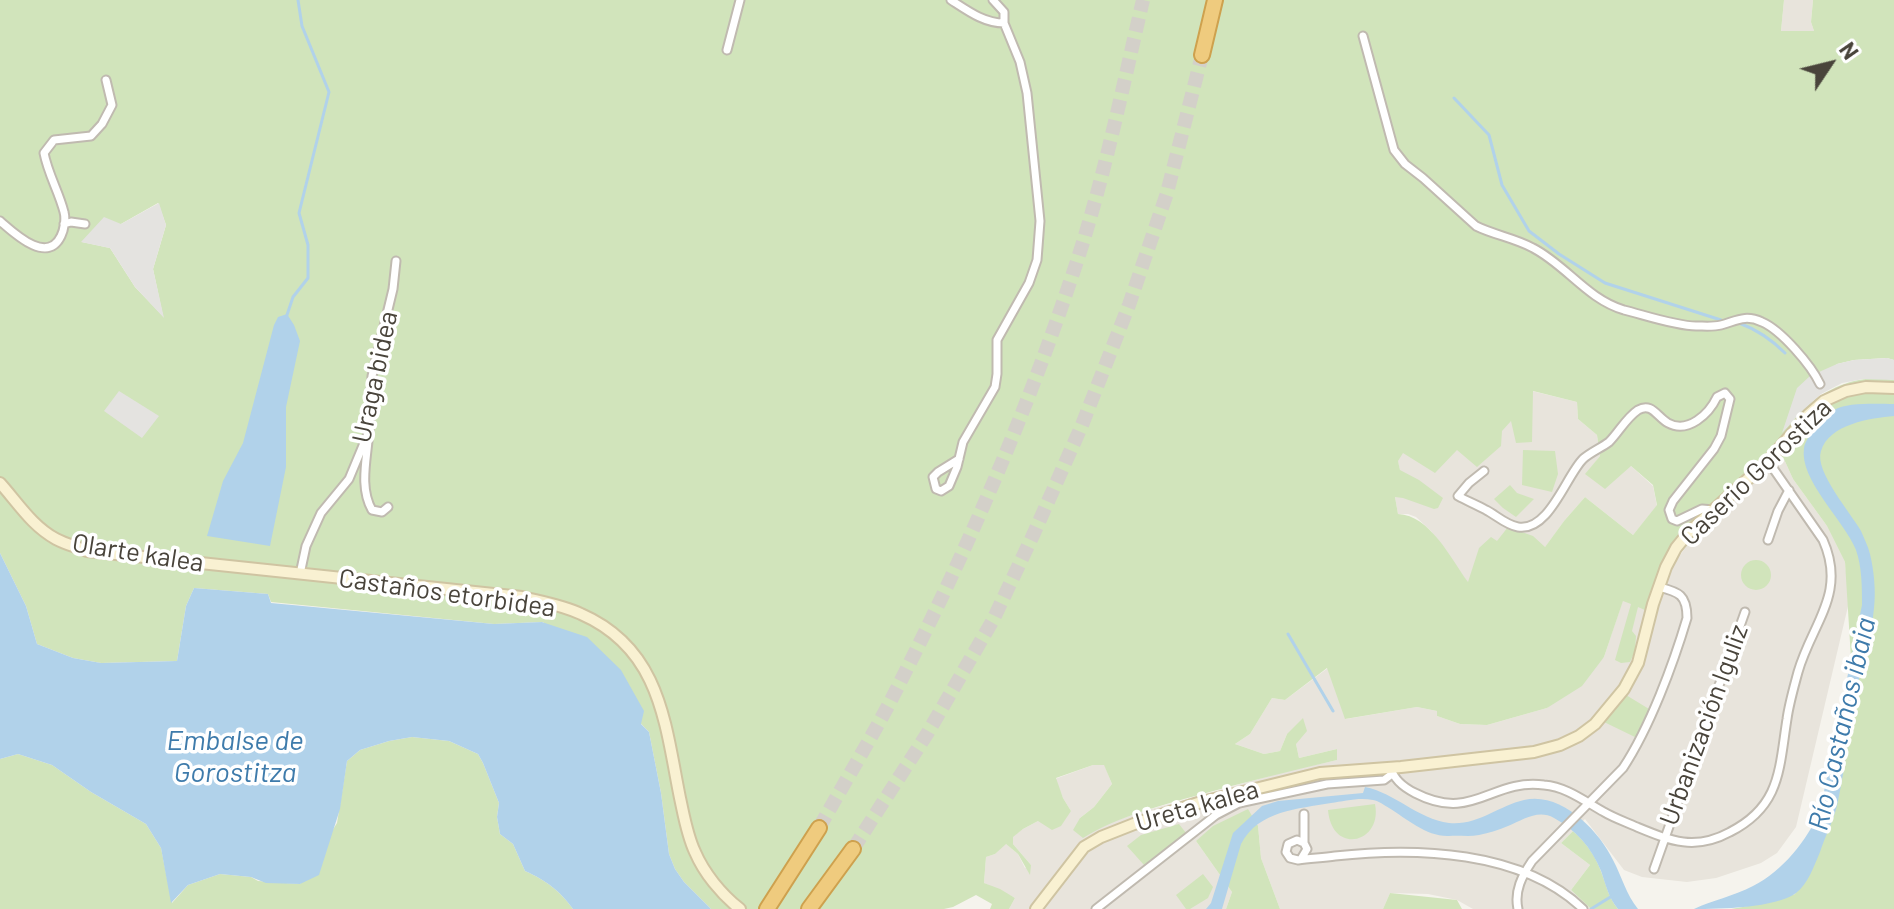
<!DOCTYPE html>
<meta charset="utf-8">
<style>
body{margin:0}
#map{position:relative;width:1894px;height:909px;overflow:hidden;background:#f5f3ed;font-family:Barlow,sans-serif}
canvas{display:block}
.north{position:absolute;left:1790px;top:24px;width:80px;height:80px;-webkit-text-stroke:6px #fff;paint-order:stroke;rotate:55deg;font-size:22px;font-weight:700;line-height:32px;text-align:center;color:#49443b}
.north::after{content:'';display:block;margin:auto;width:28px;height:36px;background:#49443b;clip-path:polygon(50% 0,100% 100%,50% 72%,0 100%)}
</style>
<div id="map">
<canvas width="1894" height="909"></canvas>
<div class="north">N</div>
</div>
<script>
const c = document.querySelector('canvas').getContext('2d');
c.lineJoin = 'round';
function fill(path, color) {
  c.fillStyle = color;
  c.fill(path, 'evenodd');
}
function strokePath(path, color, width, dash) {
  c.strokeStyle = color;
  c.lineWidth = width;
  c.lineCap = dash ? 'butt' : 'round';
  c.setLineDash(dash || []);
  c.stroke(path);
}
function label(font, color, halo, rows, align = 'center') {
  c.font = font + ' Barlow,sans-serif';
  c.lineWidth = 7;
  c.setLineDash([]);
  c.textBaseline = 'middle';
  c.strokeStyle = halo;
  c.fillStyle = color;
  for (const [text, x, y, turn = 0] of rows) {
    c.save();
    c.translate(x, y);
    c.rotate((+turn || 0) * Math.PI / 180);
    c.textAlign = isNaN(turn) ? turn : align;
    if (halo) c.strokeText(text, 0, 0);
    c.fillText(text, 0, 0);
    c.restore();
  }
}
fill(new Path2D(`
 M1784 0H1813L1811 22 1814 31H1781Z
 M1532 391 1577 402 1578 419 1597 435 1600 456 1586 474 1631 466 1653 486 1657 506 1633 535 1585 497 1564 521 1520 582 1468 583 1431 531 1416 517 1408 514H1398L1395 497 1400 470 1387 418Z
 M1783 457 1793 479 1827 526 1845 562 1849 602 1796 827 1777 853 1761 863 1716 878 1687 882 1642 877 1624 870 1585 819 1561 843 1590 865 1571 890 1591 909H1473L1457 900 1428 894 1390 893 1383 909H1280L1261 858 1258 826 1196 841 1232 892 1226 909H1009L1015 898 984 883 986 857 995 854 1005 843 1018 854 1025 868 1031 865 1013 844V836L1023 829 1038 821 1071 811 1063 798 1055 779 1093 765 1104 764 1112 784 1094 807 1080 818 1083 837 1106 824 1137 813 1287 771 1337 760V749L1299 758 1296 744 1287 734 1280 751 1264 754 1235 744 1250 734 1272 698 1285 700 1328 668 1346 719 1417 707 1437 711V716L1460 724 1487 725 1547 708 1604 657 1623 600 1670 570 1692 538 1734 497Z`), '#e8e4dc');
fill(new Path2D(`
 M0 0H1784L1781 31H1814L1811 22 1813 0H1894V360L1887 358 1854 360 1837 364 1783 431C1789 426 1794 418 1800 412 1826 388 1858 373 1894 380V909H1731L1771 902 1795 894 1854 707 1845 562 1827 526 1793 479 1783 457C1745 488 1689 528 1669 572 1663 586 1659 600 1654 614L1638 607 1632 631 1636 636 1635 651 1630 662 1621 663 1615 660 1631 604 1623 601 1604 657 1582 686 1547 708 1487 725 1460 724 1437 716V711L1417 707 1345 719 1327 668 1285 700 1272 698 1250 734 1235 744 1264 754 1280 751 1287 734 1303 718 1307 731 1296 744 1299 758 1337 749V760C1291 771 1245 782 1199 795 1159 806 1119 816 1083 838L1073 830 1080 818 1094 807 1112 784 1104 765H1093L1056 778 1063 798 1071 811 1061 826 1052 830 1038 821 1023 829 1013 837V844L1031 865 1030 875 1018 854 1006 844 995 854 986 857 984 883 1000 889 1015 898 1009 909H990L992 904 976 895 953 907 944 909H711L684 882 675 869 669 854 661 793 649 732 543 622 494 624 271 602 268 594 194 588 186 606 177 661 101 663 73 658 37 644 26 606 0 553ZM158 203 166 225 153 269 163 316 135 287 110 248 82 242 121 224ZM1533 391 1577 402 1578 419 1597 435 1600 456 1585 474 1605 489 1631 466 1653 485 1657 505 1633 535 1585 497 1564 521 1545 547 1533 536 1508 527 1497 541 1491 537 1479 548 1468 582C1451 559 1430 515 1398 514L1395 497 1403 498 1434 509 1438 508 1443 498 1419 480 1400 470 1398 461 1403 453 1435 473 1457 450 1477 467 1501 446 1502 431 1511 421 1516 443 1532 442Z
 M1523 450 1555 451 1558 474 1552 492 1522 485Z
 M1510 485 1517 493 1534 499 1516 517 1503 508 1494 499Z
 M1741 575a15 15 0 1 1 30 0a15 15 0 1 1-30 0Z
 M1626 695 1649 709 1637 738 1604 722Z
 M412 737 449 741 478 754 483 763 499 803 497 817 500 834 513 844 525 871C547 881 559 890 573 909H0V759L18 754 52 765 91 792 146 824 161 848 172 903 188 885 220 874 251 877 258 881 300 884 337 823 347 761 360 750 389 741Z
 M1375 804C1383 843 1332 856 1328 810Z
 M1248 809 1258 826 1261 858 1280 909H1226L1232 892 1196 841 1213 826Z
 M1179 824 1186 833 1144 865 1127 846 1141 835Z
 M1573 831C1587 843 1596 857 1602 874 1607 888 1609 898 1618 909H1591L1571 890 1590 865 1561 843Z
 M1203 874 1213 887 1208 898 1190 909H1186L1176 895Z
 M1390 893 1457 900 1462 909H1383Z`), '#d1e4bb');
fill(new Path2D(`
 M159 203 166 225 153 269 164 318 135 287 110 248 81 242 104 217 121 224Z
 M1887 358 1894 360V380L1863 379 1842 383 1821 394 1799 414 1782 433 1797 388 1810 376 1837 364 1854 360Z
 M119 391 159 416 142 438 104 411Z`), '#e4e3e0');
fill(new Path2D(`
 M287 314 294 325 300 341 286 407V467L270 546 207 536 223 481 243 443 274 325 278 317Z
 M1894 404V416C1871 418 1829 424 1821 451 1814 471 1851 513 1861 531 1864 538 1868 546 1870 554 1874 571 1876 591 1874 608 1872 633 1863 656 1859 680 1850 722 1846 764 1837 806 1833 821 1825 837 1820 852 1814 866 1808 884 1796 893 1776 908 1719 909 1694 909 1713 900 1734 896 1753 886 1783 871 1807 840 1820 811L1862 605C1862 587 1862 567 1856 550 1844 520 1799 480 1804 448 1805 441 1811 433 1816 428 1821 422 1827 415 1834 410 1847 402 1878 404 1894 404Z
 M0 553 26 606 37 644 73 658 101 663 177 661 186 606 194 588 268 594 271 603 494 624 542 622 587 637 621 670 644 711 641 724 649 732 661 793 669 854 675 869 684 882 711 909H573C559 890 547 881 525 871L513 844 500 834 497 817 499 803 483 763 478 754 449 741 412 737 389 741 360 750 347 761 340 809 319 875 300 884 266 883 251 877 220 874 188 885 171 903 161 848 146 824 91 792 52 765 18 754 0 759Z
 M1365 787C1395 793 1418 819 1449 823 1477 826 1498 806 1524 800 1560 791 1599 830 1613 860 1622 877 1626 894 1638 909H1618C1608 897 1606 885 1601 871 1591 847 1576 830 1554 818 1538 809 1523 820 1508 826 1499 830 1489 833 1479 835 1469 837 1459 835 1449 836 1427 837 1407 819 1389 808 1384 805 1379 801 1373 800 1360 797 1344 801 1331 803 1298 809 1259 810 1241 844L1222 909H1206L1211 903 1233 833 1262 806 1278 801 1363 793Z`), '#b1d2ea');
strokePath(new Path2D(`
 M1454 98 1489 135 1502 185 1529 231 1559 254 1605 283 1721 320
 M287 315 293 297 308 278V245L299 213 329 92 302 26 298 0
 M1739 323C1758 330 1771 339 1785 353
 M1288 634 1333 711
 M1591 909 1612 896`), '#b1d2ea', 3);
strokePath(new Path2D(`
 M819 828C842 787 866 747 888 706 958 570 1021 428 1070 282 1102 190 1121 94 1143 0
 M853 849 927 734 993 620 1034 533 1082 425 1129 305 1167 193 1202 55`), '#d3d0c9', 14, [14, 7]);
const street = new Path2D(`
 M951 0C968 11 984 23 1004 23V12L993 0
 M1363 36 1394 150 1405 164 1423 178 1476 226C1494 235 1515 238 1533 248 1566 265 1587 299 1624 310 1644 315 1676 326 1696 326 1704 326 1713 327 1721 325 1736 321 1745 314 1762 322 1781 330 1811 365 1820 384
 M727 50 740 0
 M0 221C14 233 47 265 61 236 64 230 66 219 64 212 59 192 48 174 44 153L54 140 91 136 102 124 112 105 106 80
 M64 224 71 222 85 224
 M368 441C366 463 360 489 372 510L382 512 388 507
 M959 459 938 472 933 477 936 489 941 491 949 486 957 467 963 442 995 387 997 374V340L1029 283 1037 260 1040 221 1027 93 1020 62 1004 23
 M1484 471 1469 483 1458 496C1467 501 1477 505 1486 510 1496 515 1506 525 1518 527 1549 532 1566 476 1583 459 1591 452 1601 448 1609 442 1619 432 1626 418 1638 410 1652 402 1657 417 1668 423 1688 434 1709 414 1717 397L1725 393 1730 399 1721 436 1714 449 1673 501 1669 510 1672 519 1677 521 1702 509 1714 510
 M1768 540 1778 511 1789 490
 M300 574 306 546 321 513 349 479 369 431 372 376 393 289 396 261
 M1391 768C1394 780 1405 788 1415 793 1473 823 1491 778 1544 785 1567 787 1584 801 1604 812 1614 818 1626 822 1637 827 1671 841 1695 851 1730 832 1781 806 1779 769 1787 719 1789 704 1794 687 1798 672 1812 623 1847 594 1823 540L1768 461
 M1304 843 1297 840 1288 844 1286 852 1290 858 1298 860C1310 858 1323 858 1335 856 1415 847 1522 850 1583 909
 M1301 859 1307 849 1304 843V814
 M1654 869 1745 612
 M1096 909 1216 815 1239 803 1327 784 1384 780 1392 774
 M1518 909C1514 891 1522 876 1532 861L1623 768C1650 727 1673 665 1687 618 1687 595 1679 592 1659 587`);
const secondary = new Path2D(`
 M0 483C18 503 32 526 56 539 65 544 77 547 87 551L522 597C542 602 562 605 581 614 661 649 665 724 680 798 684 816 687 835 695 852 704 873 721 894 740 909
 M1036 909 1084 847 1101 837 1134 824 1198 803 1320 773 1401 767 1534 752 1560 745 1579 736 1595 724 1624 689 1638 663 1653 604 1666 567 1676 548 1689 532 1768 461 1808 415 1824 401 1846 391 1866 387 1894 388`);
const highway = new Path2D(`
 M1202 55 1215 0
 M767 909 819 828
 M809 909 853 849`);
strokePath(street, '#c0bab0', 11);
strokePath(secondary, '#cfc4a2', 14);
strokePath(highway, '#cea14e', 18);
strokePath(street, '#fff', 7);
strokePath(secondary, '#f9f1d2', 10);
strokePath(highway, '#efcb7e', 14);
label('26px', '#49443b', '#fff', [
 ["Uraga bidea",375,377,-78],
 ["Caserio Gorostiza",1756,472,-44],
 ["Olarte kalea",138,553,9],
 ["Castaños etorbidea",447,593,8],
 ["Urbanización Iguliz",1704,725,-70],
 ["Ureta kalea",1197,806,-16]
]);
label('italic 28px', '#3e7bab', '#fff', [
 ["Río Castaños ibaia",1842,724,-77],
 ["Embalse de",235,741],
 ["Gorostitza",235,773]
]);
</script>
